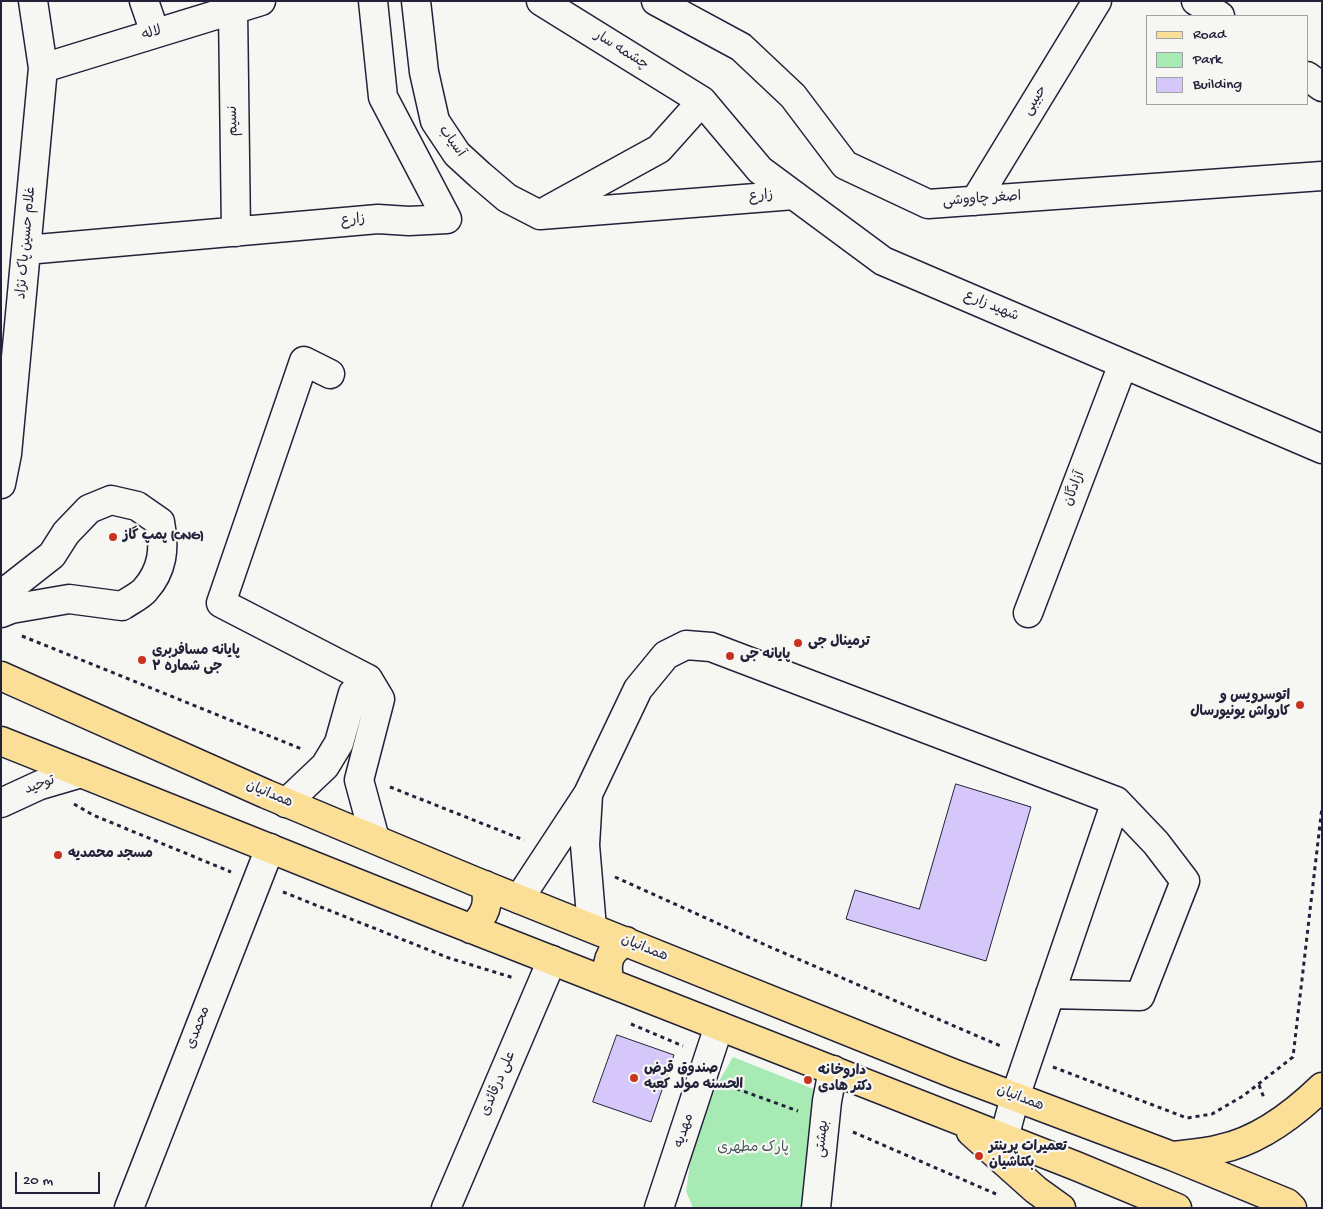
<!DOCTYPE html>
<meta charset="utf-8">
<style>
body{margin:0}
#map{position:relative;width:1323px;height:1209px;overflow:hidden;background:#f6f6f2;font-family:"Gochi Hand",sans-serif}
canvas{display:block}
.frame{position:absolute;inset:0;border:2px solid #22223b;pointer-events:none}
.legend{position:absolute;left:1146px;top:15px;width:162px;height:90px;box-sizing:border-box;background:#f6f6f2;border:1px solid #a1a1a9;margin:0;padding:6px 9px;list-style:none;font-size:15px;color:#22223b}
.legend li{display:flex;align-items:center;gap:10px;height:25px}
.legend b{width:25px;border:1px solid #a1a1a9}
.scale{position:absolute;left:15px;top:1172px;width:85px;height:22px;box-sizing:border-box;border:2px solid #22223b;border-top:0;padding-left:6px;font-size:15px;line-height:18px;white-space:nowrap;color:#22223b;-webkit-text-stroke:4px #f6f6f2;paint-order:stroke}
</style>
<div id="map">
<canvas width="1323" height="1209"></canvas>
<div class="frame"></div>
<ul class="legend">
<li><b style="height:6px;background:#fbdf96"></b>Road</li>
<li><b style="height:14px;background:#a8eab4"></b>Park</li>
<li><b style="height:14px;background:#d5c7f9"></b>Building</li>
</ul>
<div class="scale">20 m</div>
</div>
<script>
const c = document.querySelector('canvas').getContext('2d');
c.lineJoin = 'round';
function fill(path, color) {
  c.fillStyle = color;
  c.fill(path, 'evenodd');
}
function strokePath(path, color, width, dash) {
  c.strokeStyle = color;
  c.lineWidth = width;
  c.lineCap = dash ? 'butt' : 'round';
  c.setLineDash(dash || []);
  c.stroke(path);
}
function label(font, color, halo, rows, align = 'center') {
  c.font = font + ' "Gochi Hand","Playpen Sans Arabic",sans-serif';
  c.lineWidth = 4.5;
  c.setLineDash([]);
  c.textBaseline = 'middle';
  c.strokeStyle = halo;
  c.fillStyle = color;
  for (const [text, x, y, turn = 0] of rows) {
    c.save();
    c.translate(x, y);
    c.rotate((+turn || 0) * Math.PI / 180);
    c.textAlign = isNaN(turn) ? turn : align;
    if (halo) c.strokeText(text, 0, 0);
    c.fillText(text, 0, 0);
    c.restore();
  }
}
fill(new Path2D(`
 M733 1057 816 1090 805 1208H693L686 1191 693 1145 707 1102Z`), '#a8eab4');
const building = new Path2D(`
 M956 784 1031 807 986 961 846 919 855 890 919 909Z
 M617 1035 674 1055 651 1122 593 1102Z`);
fill(building, '#d5c7f9');
strokePath(building, '#22223b', 1);
const minor = new Path2D(`
 M144 1 155 33
 M416 1 424 72 435 121 457 154 480 175 507 198 540 215
 M541 1 702 101 760 170 883 261 1322 449
 M656 1 741 47 793 96 845 165 928 204 1322 176
 M1196 1 1220 16
 M233 10 236 232
 M43 68 261 1
 M1307 76 1322 87
 M975 201 1097 1
 M548 210 659 149 702 101
 M540 215 794 195
 M26 250 378 219 409 221 447 219 383 97 373 1
 M330 374 304 361 221 603 368 679 380 699 359 780 375 839
 M1 484 7 454 43 68 33 1
 M1 595 52 555 66 533 89 509 111 500 137 506 160 522C165 548 163 570 145 590 140 596 129 601 122 606L69 599 11 609 1 613
 M1028 613 1123 364
 M588 795 585 845 592 928
 M1 803 40 785 81 773
 M286 803 325 766 339 743 353 693 368 679
 M519 899 588 794 638 689 666 655 686 645 711 647 1116 801 1015 1097 1004 1138
 M1050 994 1140 996 1185 881 1156 843 1116 801
 M129 1208 270 848
 M446 1208 552 960
 M659 1208 719 1026
 M816 1208 827 1101 833 1070`);
const major = new Path2D(`
 M1 676 266 794 474 881 952 1073 1172 1156 1287 1203 1292 1208
 M1 741 439 916 1076 1166 1177 1208
 M471 929C485 915 490 905 485 885
 M610 983C605 963 608 952 626 941
 M971 1132 1036 1190 1061 1208
 M1173 1156C1189 1154 1204 1153 1220 1149 1259 1141 1293 1115 1322 1087`);
strokePath(minor, '#22223b', 31);
strokePath(major, '#22223b', 31);
strokePath(new Path2D(`
 M22 636 302 749
 M390 787 524 840
 M74 804 93 815 231 872
 M615 877 770 947 1003 1047
 M283 892 449 958 514 978
 M631 1024 683 1046
 M1053 1067 1187 1118 1212 1114 1243 1096 1293 1057 1322 807
 M1259 1085 1264 1098
 M729 1086 798 1111
 M853 1132 996 1194`), '#22223b', 3, [4, 4]);
strokePath(minor, '#f6f6f2', 28);
strokePath(major, '#fbdf96', 28);
for (const [x, y, r, color] of [
 [113,537,5,"#c8321e"],
 [798,643,5,"#c8321e"],
 [730,656,5,"#c8321e"],
 [142,660,5,"#c8321e"],
 [1300,705,5,"#c8321e"],
 [58,855,5,"#c8321e"],
 [634,1078,5,"#c8321e"],
 [808,1080,5,"#c8321e"],
 [979,1156,5,"#c8321e"]
]) {
  const dot = new Path2D();
  dot.arc(x, y, r, 0, 2 * Math.PI);
  c.fillStyle = color;
  c.fill(dot);
  strokePath(dot, '#f6f6f2', 2);
}
label('14px', '#22223b', '#f6f6f2', [
 ["لاله",152,34,-17],
 ["چشمه سار",621,51,32],
 ["حبیبی",1036,101,-58],
 ["نسیم",234,121,-91],
 ["آسیاب",451,142,54],
 ["زارع",761,197,-5],
 ["اصغر چاووشی",982,200,-4],
 ["زارع",353,221,-5],
 ["غلام حسین پاک نژاد",27,243,-85],
 ["شهید زارع",991,307,23],
 ["آزادگان",1075,489,-69],
 ["توحید",40,786,-20],
 ["همدانیان",269,795,23],
 ["همدانیان",644,949,22],
 ["محمدی",199,1028,-69],
 ["علی درقائدی",499,1084,-67],
 ["همدانیان",1020,1099,21],
 ["مهدیه",685,1131,-72],
 ["بهشتی",823,1139,-84]
]);
label('bold 14px', '#22223b', '#f6f6f2', [
 ["پمپ گاز (CNG)",123,537],
 ["ترمینال جی",808,643],
 ["پایانه مسافربری",152,652],
 ["جی شماره ۲",152,668],
 ["پایانه جی",740,656],
 ["اتوسرویس و",1290,697,"right"],
 ["کارواش یونیورسال",1290,713,"right"],
 ["مسجد محمدیه",68,855],
 ["صندوق قرض",644,1070],
 ["الحسنه مولد کعبه",644,1086],
 ["داروخانه",818,1072],
 ["دکتر هادی",818,1088],
 ["تعمیرات پرینتر",989,1148],
 ["بکتاشیان",989,1164]
], 'left');
label('14px', '#445459', '#f6f6f2', [
 ["پارک مطهری",753,1149]
]);
</script>
